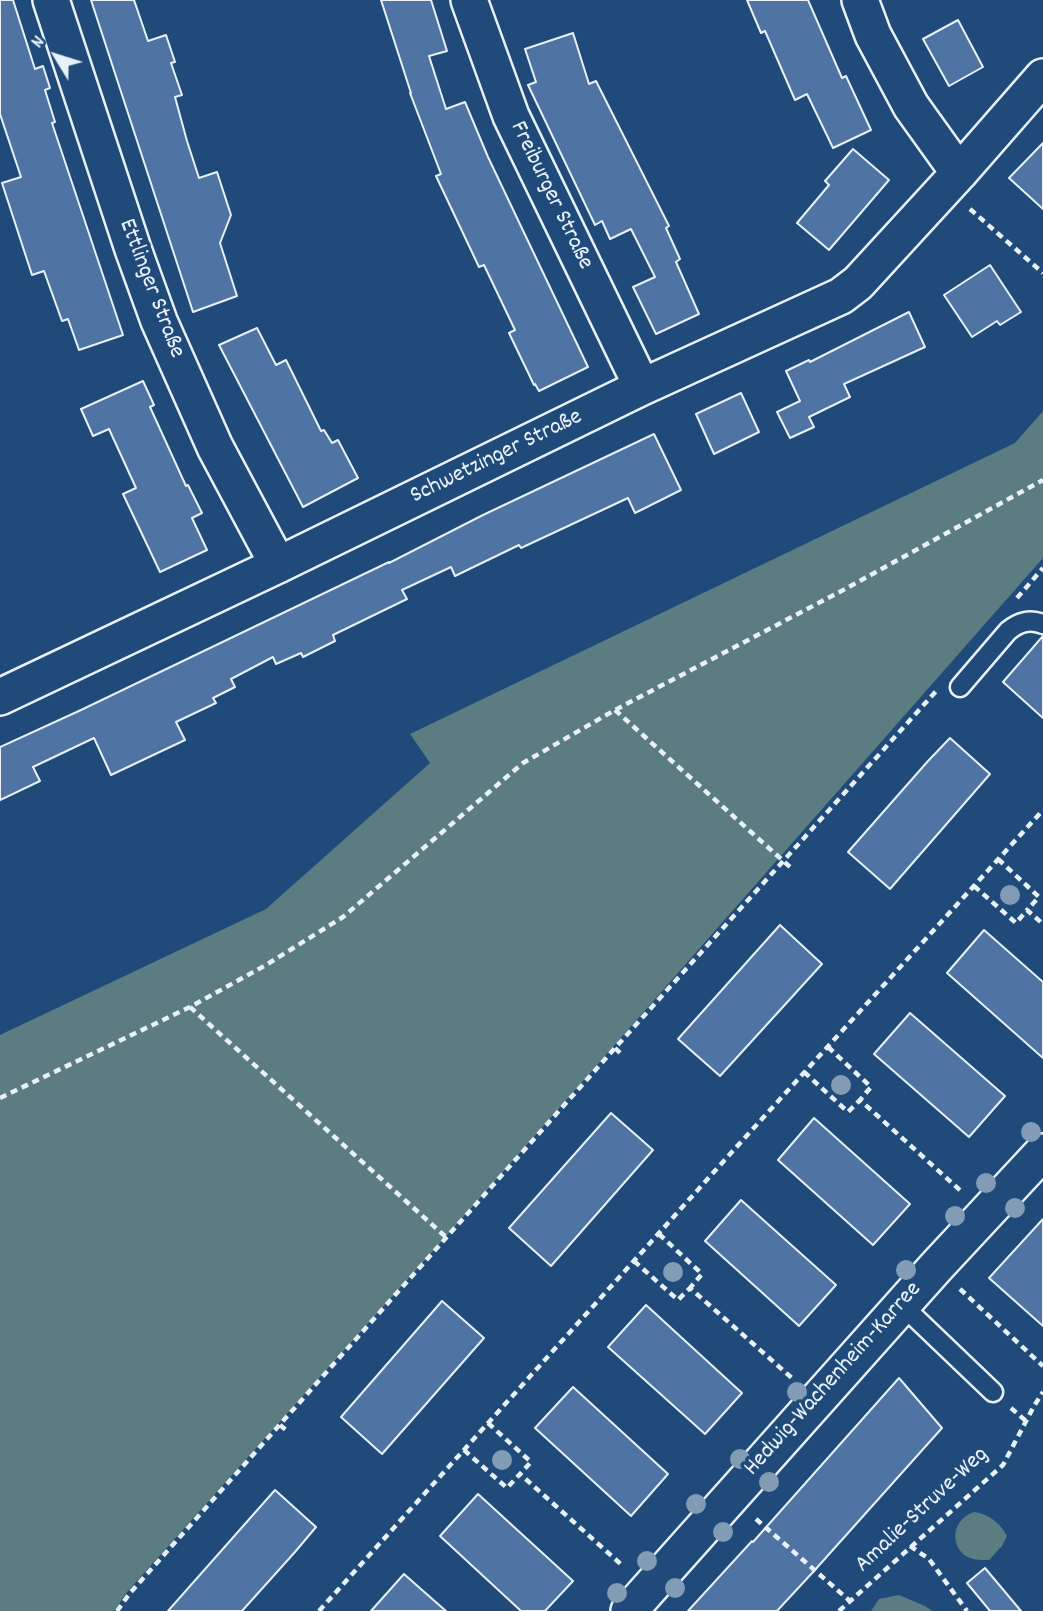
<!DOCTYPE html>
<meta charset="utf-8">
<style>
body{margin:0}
#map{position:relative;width:1043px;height:1611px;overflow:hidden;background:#1f4a7a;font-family:Dekko,sans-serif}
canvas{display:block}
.north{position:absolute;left:21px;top:21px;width:70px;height:70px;-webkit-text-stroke:5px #1f4a7a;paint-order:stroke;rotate:308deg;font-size:19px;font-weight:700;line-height:28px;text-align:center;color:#e8f1f8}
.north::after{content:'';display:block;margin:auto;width:24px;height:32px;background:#e8f1f8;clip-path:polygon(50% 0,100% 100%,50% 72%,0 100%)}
</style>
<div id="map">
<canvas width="1043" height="1611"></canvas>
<div class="north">N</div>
</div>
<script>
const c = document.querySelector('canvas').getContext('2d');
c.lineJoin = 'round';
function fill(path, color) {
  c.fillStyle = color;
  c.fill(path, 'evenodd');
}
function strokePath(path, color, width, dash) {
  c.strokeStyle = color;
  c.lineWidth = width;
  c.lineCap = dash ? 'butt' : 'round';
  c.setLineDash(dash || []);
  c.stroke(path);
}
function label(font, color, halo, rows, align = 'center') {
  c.font = font + ' Dekko,sans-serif';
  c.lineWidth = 7;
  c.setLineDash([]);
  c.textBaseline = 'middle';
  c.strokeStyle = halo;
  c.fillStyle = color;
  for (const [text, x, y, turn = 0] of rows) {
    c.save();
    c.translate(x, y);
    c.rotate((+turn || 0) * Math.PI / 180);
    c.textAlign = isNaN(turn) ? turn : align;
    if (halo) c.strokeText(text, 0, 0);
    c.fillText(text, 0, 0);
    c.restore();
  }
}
fill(new Path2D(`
 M1043 411V558L443 1240 127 1592 114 1611H0V1035L266 909 430 763 410 734 1015 443Z
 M974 1512C989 1514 1000 1523 1007 1536L1002 1546 989 1560C980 1560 968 1560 962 1553 949 1538 956 1518 974 1512Z
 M899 1595 925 1606 932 1611H871L879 1599Z`), '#5b7d81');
const building = new Path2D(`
 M0 0H13L35 69 43 66 50 88 45 90 55 122 52 123 123 335 79 350 68 319 62 321 44 271 32 275 2 183 21 177 0 114Z
 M91 0H134L148 41 166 35 175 62 171 63 182 95 175 97 187 141 199 178 217 172 231 215 220 243 237 296 193 312Z
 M381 0H431L447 51 429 56 446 109 465 102 488 157 588 367 539 391 535 384 534 385 509 333 515 330 484 265 479 267 436 176 441 174 410 93H411Z
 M747 0H808L842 78 846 76 871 130 833 148 807 94 795 100 765 31 761 33Z
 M958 20 983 67 949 86 923 39Z
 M573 33 589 84 596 81 669 226 666 228 680 259 676 262 699 314 656 334 633 287 655 277 631 229 610 239 602 221 595 225 528 85 536 82 525 49Z
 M1043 143V209L1009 178Z
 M853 149 889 180 829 250 797 223 829 185 825 181Z
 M990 265 1021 312 1000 325 997 321 972 337 944 295Z
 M909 312 925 347 844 384 850 397 809 417 814 427 790 438 777 412 800 401 786 371 809 360 810 362Z
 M257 328 276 365 286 360 321 431 324 430 332 443 338 440 358 478 303 507 219 345Z
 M143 381 154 405 150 407 186 486 188 485 202 513 192 518 207 550 160 572 123 494 136 488 109 429 93 436 81 409Z
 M741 393 759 432 714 454 696 414Z
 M654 434 681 490 635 513 628 498 521 548 519 545 455 576 451 567 402 590 407 599 333 635 335 641 303 657 301 653 276 664 273 657 231 679 235 687 213 698 216 703 176 722 185 740 111 775 94 738 33 767 40 781 0 800V747L81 710 389 562V563L483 515Z
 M1043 636V718L1003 682Z
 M950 738 990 774 890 889 848 852 928 761Z
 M780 925 822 964 720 1076 678 1039Z
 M984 930 1043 982V1058L947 973Z
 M910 1013 1005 1096 969 1137 874 1054Z
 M611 1113 653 1150 551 1266 509 1228Z
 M814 1118 910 1204 873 1245 778 1160Z
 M741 1200 836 1285 799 1326 705 1241Z
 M1043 1219V1326L989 1278Z
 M442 1301 484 1338 382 1454 341 1417Z
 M646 1305 742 1393 705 1434 608 1347Z
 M899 1378 942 1428 814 1571 777 1611H688L752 1541 753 1542Z
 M573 1387 668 1474 631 1516 535 1428Z
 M275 1490 316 1527 295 1552 242 1611H168Z
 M478 1494 573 1581 545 1611H521L440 1536Z
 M985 1568 1021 1611H990L967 1583Z
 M404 1574 422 1590 446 1611H371Z`);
fill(building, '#4f73a3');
strokePath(building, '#e8f1f8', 2);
const lane = new Path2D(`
 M960 687 1008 631C1019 622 1029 619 1043 624
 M902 1305 993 1392`);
const street = new Path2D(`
 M51 0 133 249 159 321 215 447 278 565
 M469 0 511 116 642 387
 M860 0 873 35 911 106 959 173
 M0 697 278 565 642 387 841 296 858 283 959 173 1043 77
 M629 1611 936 1267 1043 1152`);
strokePath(lane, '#e8f1f8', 23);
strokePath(street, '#e8f1f8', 40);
strokePath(new Path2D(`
 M970 209 1043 273
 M1017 598 1043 568
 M615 710 790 867
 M998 859 1039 897 1027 910
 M974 886 1016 923 1027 910 1043 924
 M190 1007 447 1238
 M828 1047 871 1087 860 1100
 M615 1048 622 1055
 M804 1072 848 1112 860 1100 962 1192
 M0 1098 190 1007 266 965 343 917 523 763 615 710 847 588 1043 480
 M659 1234 702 1274 690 1288
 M634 1261 678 1300 690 1288 793 1379
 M960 1289 1043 1366
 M1011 1408 1026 1421
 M488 1423 531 1462 520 1474
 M280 1425 287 1431
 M464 1450 507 1488 520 1474 624 1567
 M756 1519 850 1601
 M910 1546 929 1559 967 1611
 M117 1611 130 1593 615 1048 938 689
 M319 1611 731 1153 1043 810
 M839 1611 1003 1465 1034 1406 1043 1392`), '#e8f1f8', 4.5, [7, 5]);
strokePath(lane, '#1f4a7a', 18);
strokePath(street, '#1f4a7a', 35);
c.fillStyle = '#829cb5';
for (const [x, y] of [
 [1010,895],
 [841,1085],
 [1031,1132],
 [986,1183],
 [1015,1208],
 [955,1216],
 [906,1270],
 [673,1272],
 [797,1392],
 [740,1459],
 [502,1460],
 [769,1482],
 [696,1504],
 [723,1532],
 [647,1561],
 [675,1588],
 [617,1593]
]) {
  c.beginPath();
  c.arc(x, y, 10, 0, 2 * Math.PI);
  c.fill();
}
label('24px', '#e8f1f8', '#1f4a7a', [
 ["Freiburger Straße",550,196,64],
 ["Ettlinger Straße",150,289,69],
 ["Schwetzinger Straße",497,458,-26],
 ["Hedwig-Wachenheim-Karree",834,1380,-48],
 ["Amalie-Struve-Weg",923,1511,-43]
]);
</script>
